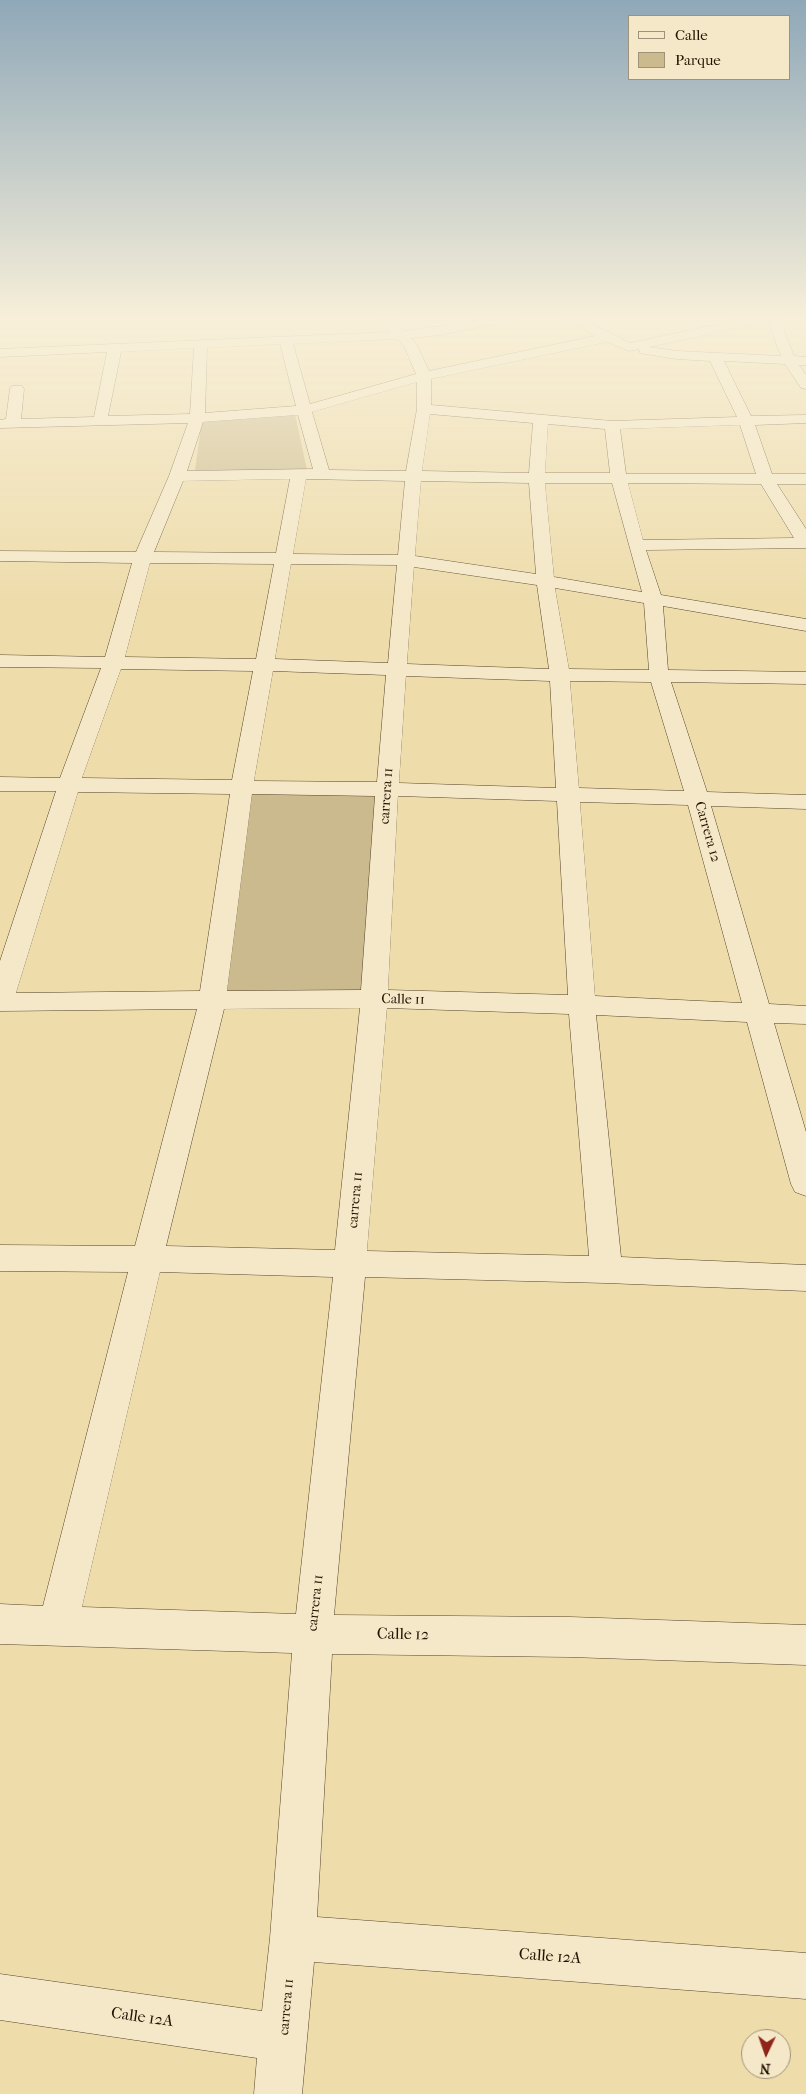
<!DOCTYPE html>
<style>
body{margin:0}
#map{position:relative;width:806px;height:2094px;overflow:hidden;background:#eedcaa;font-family:"IM FELL French Canon",serif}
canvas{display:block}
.legend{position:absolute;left:628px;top:15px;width:162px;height:65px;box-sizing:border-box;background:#f4e8c8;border:1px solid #a09278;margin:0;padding:6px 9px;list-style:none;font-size:15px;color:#231201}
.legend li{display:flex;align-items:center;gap:10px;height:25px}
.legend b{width:25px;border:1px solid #a09278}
.north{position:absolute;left:741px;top:2029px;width:50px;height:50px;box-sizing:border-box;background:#f4e8c8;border:1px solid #a09278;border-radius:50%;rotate:183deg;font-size:14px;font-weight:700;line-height:20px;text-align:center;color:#231201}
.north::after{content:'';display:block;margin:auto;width:18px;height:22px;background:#8f2418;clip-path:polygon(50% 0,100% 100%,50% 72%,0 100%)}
</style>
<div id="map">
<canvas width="806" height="2094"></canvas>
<ul class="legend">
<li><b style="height:6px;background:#f4e8c8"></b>Calle</li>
<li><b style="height:14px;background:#cbba8d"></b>Parque</li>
</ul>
<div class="north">N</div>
</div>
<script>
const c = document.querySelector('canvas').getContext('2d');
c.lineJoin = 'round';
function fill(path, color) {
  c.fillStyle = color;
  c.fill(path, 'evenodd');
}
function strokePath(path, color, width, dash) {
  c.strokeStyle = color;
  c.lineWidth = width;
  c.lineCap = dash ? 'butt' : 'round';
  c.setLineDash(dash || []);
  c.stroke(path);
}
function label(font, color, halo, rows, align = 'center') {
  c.font = font + ' "IM FELL French Canon",serif';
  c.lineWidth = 4.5;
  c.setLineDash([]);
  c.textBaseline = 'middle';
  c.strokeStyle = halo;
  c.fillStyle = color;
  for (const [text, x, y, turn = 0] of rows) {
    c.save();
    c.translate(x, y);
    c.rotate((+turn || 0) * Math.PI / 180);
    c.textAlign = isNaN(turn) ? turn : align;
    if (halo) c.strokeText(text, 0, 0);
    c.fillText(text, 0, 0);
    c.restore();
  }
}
fill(new Path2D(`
 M295 414 307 470H195L202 420Z
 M246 790 383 792 368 995 217 998Z`), '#cbba8d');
const minor = new Path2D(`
 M378 318H391L404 331C440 327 476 318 513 318L507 322 440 335 411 338 417 345 429 371 595 336 565 318H581L630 343 747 318H779L794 356 806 357V365H799L806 375V389L801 388 785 364 724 361 751 416 806 415V423L755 425 772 474H806V484H777L806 529V548L646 550 661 595 806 619V631L663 606 668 670 806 672V684L671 682 707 792 806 795V809L711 806 769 1004 806 1006V1024L774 1023 806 1132V1196L795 1192 791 1184 747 1022 596 1015 621 1257 806 1265V1291L606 1283 365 1277 334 1615 570 1617 806 1625V1665L570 1657 332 1654 317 1917 806 1953V1999L314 1962 302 2094H254L257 2058 0 2020V1974L262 2011 270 1938 292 1653 0 1644V1604L43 1606 128 1272 0 1271V1245L135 1246 197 1009 0 1011V961L56 791H0V777L60 778 101 668 0 667V655L105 657 132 563 0 561V551L136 552 169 476 188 423 0 428V420L6 419 10 389 12 386H22L24 389 21 419 94 417 107 352 0 357V349L390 332ZM768 322 781 356 677 351 649 347ZM397 339 404 346 416 374 310 404 293 344ZM607 342 629 351 639 349 640 353 645 354 677 359 710 361 737 417 612 421 431 405V379ZM280 344 296 406 205 413 207 348ZM194 348 190 414 108 416 121 352ZM417 382V409L406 471 329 470 312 412ZM430 414 533 423 529 473 422 471ZM298 415 313 469 187 471 203 422ZM548 424 605 429 610 473H545ZM740 425 756 474H626L620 429ZM290 479 276 553 154 552 183 481ZM306 479 405 481 398 555 293 554ZM421 481 529 483 536 574 415 556ZM545 483H612L642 592 554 577ZM628 483 761 484 794 538 643 540ZM150 563 274 564 256 659 125 657ZM291 564 397 565 388 663 275 659ZM414 567 537 585 549 669 407 664ZM555 588 644 603 649 670 569 669ZM121 669 253 671 232 780 82 778ZM273 671 386 675 377 782 254 781ZM406 676 550 681 556 788 399 783ZM570 681 651 682 684 791 579 788ZM78 792 230 794 200 991 16 993ZM252 794 375 796 361 990 227 991ZM398 796 557 801 568 995 388 990ZM580 802 688 805 742 1003 595 996ZM360 1008 335 1250 166 1246 224 1009ZM387 1008 569 1014 589 1256 367 1251ZM160 1272 333 1277 296 1614 82 1607Z`);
strokePath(minor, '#56442b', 1);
fill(minor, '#f4e8c8');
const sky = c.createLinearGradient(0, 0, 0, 611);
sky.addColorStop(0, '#8fa8b8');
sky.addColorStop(0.52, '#f7efd9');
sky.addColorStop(1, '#f7efd900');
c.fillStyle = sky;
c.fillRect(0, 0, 806, 611);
label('14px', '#231201', '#f4e8c8', [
 ["carrera 11",387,796,-86],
 ["Carrera 12",707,832,74],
 ["Calle 11",403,1000,1],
 ["carrera 11",356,1200,-85],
 ["carrera 11",316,1603,-84],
 ["carrera 11",287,2007,-85]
]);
label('16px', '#231201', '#f4e8c8', [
 ["Calle 12",403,1635,1],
 ["Calle 12A",550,1957,4],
 ["Calle 12A",142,2018,8]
]);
</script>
